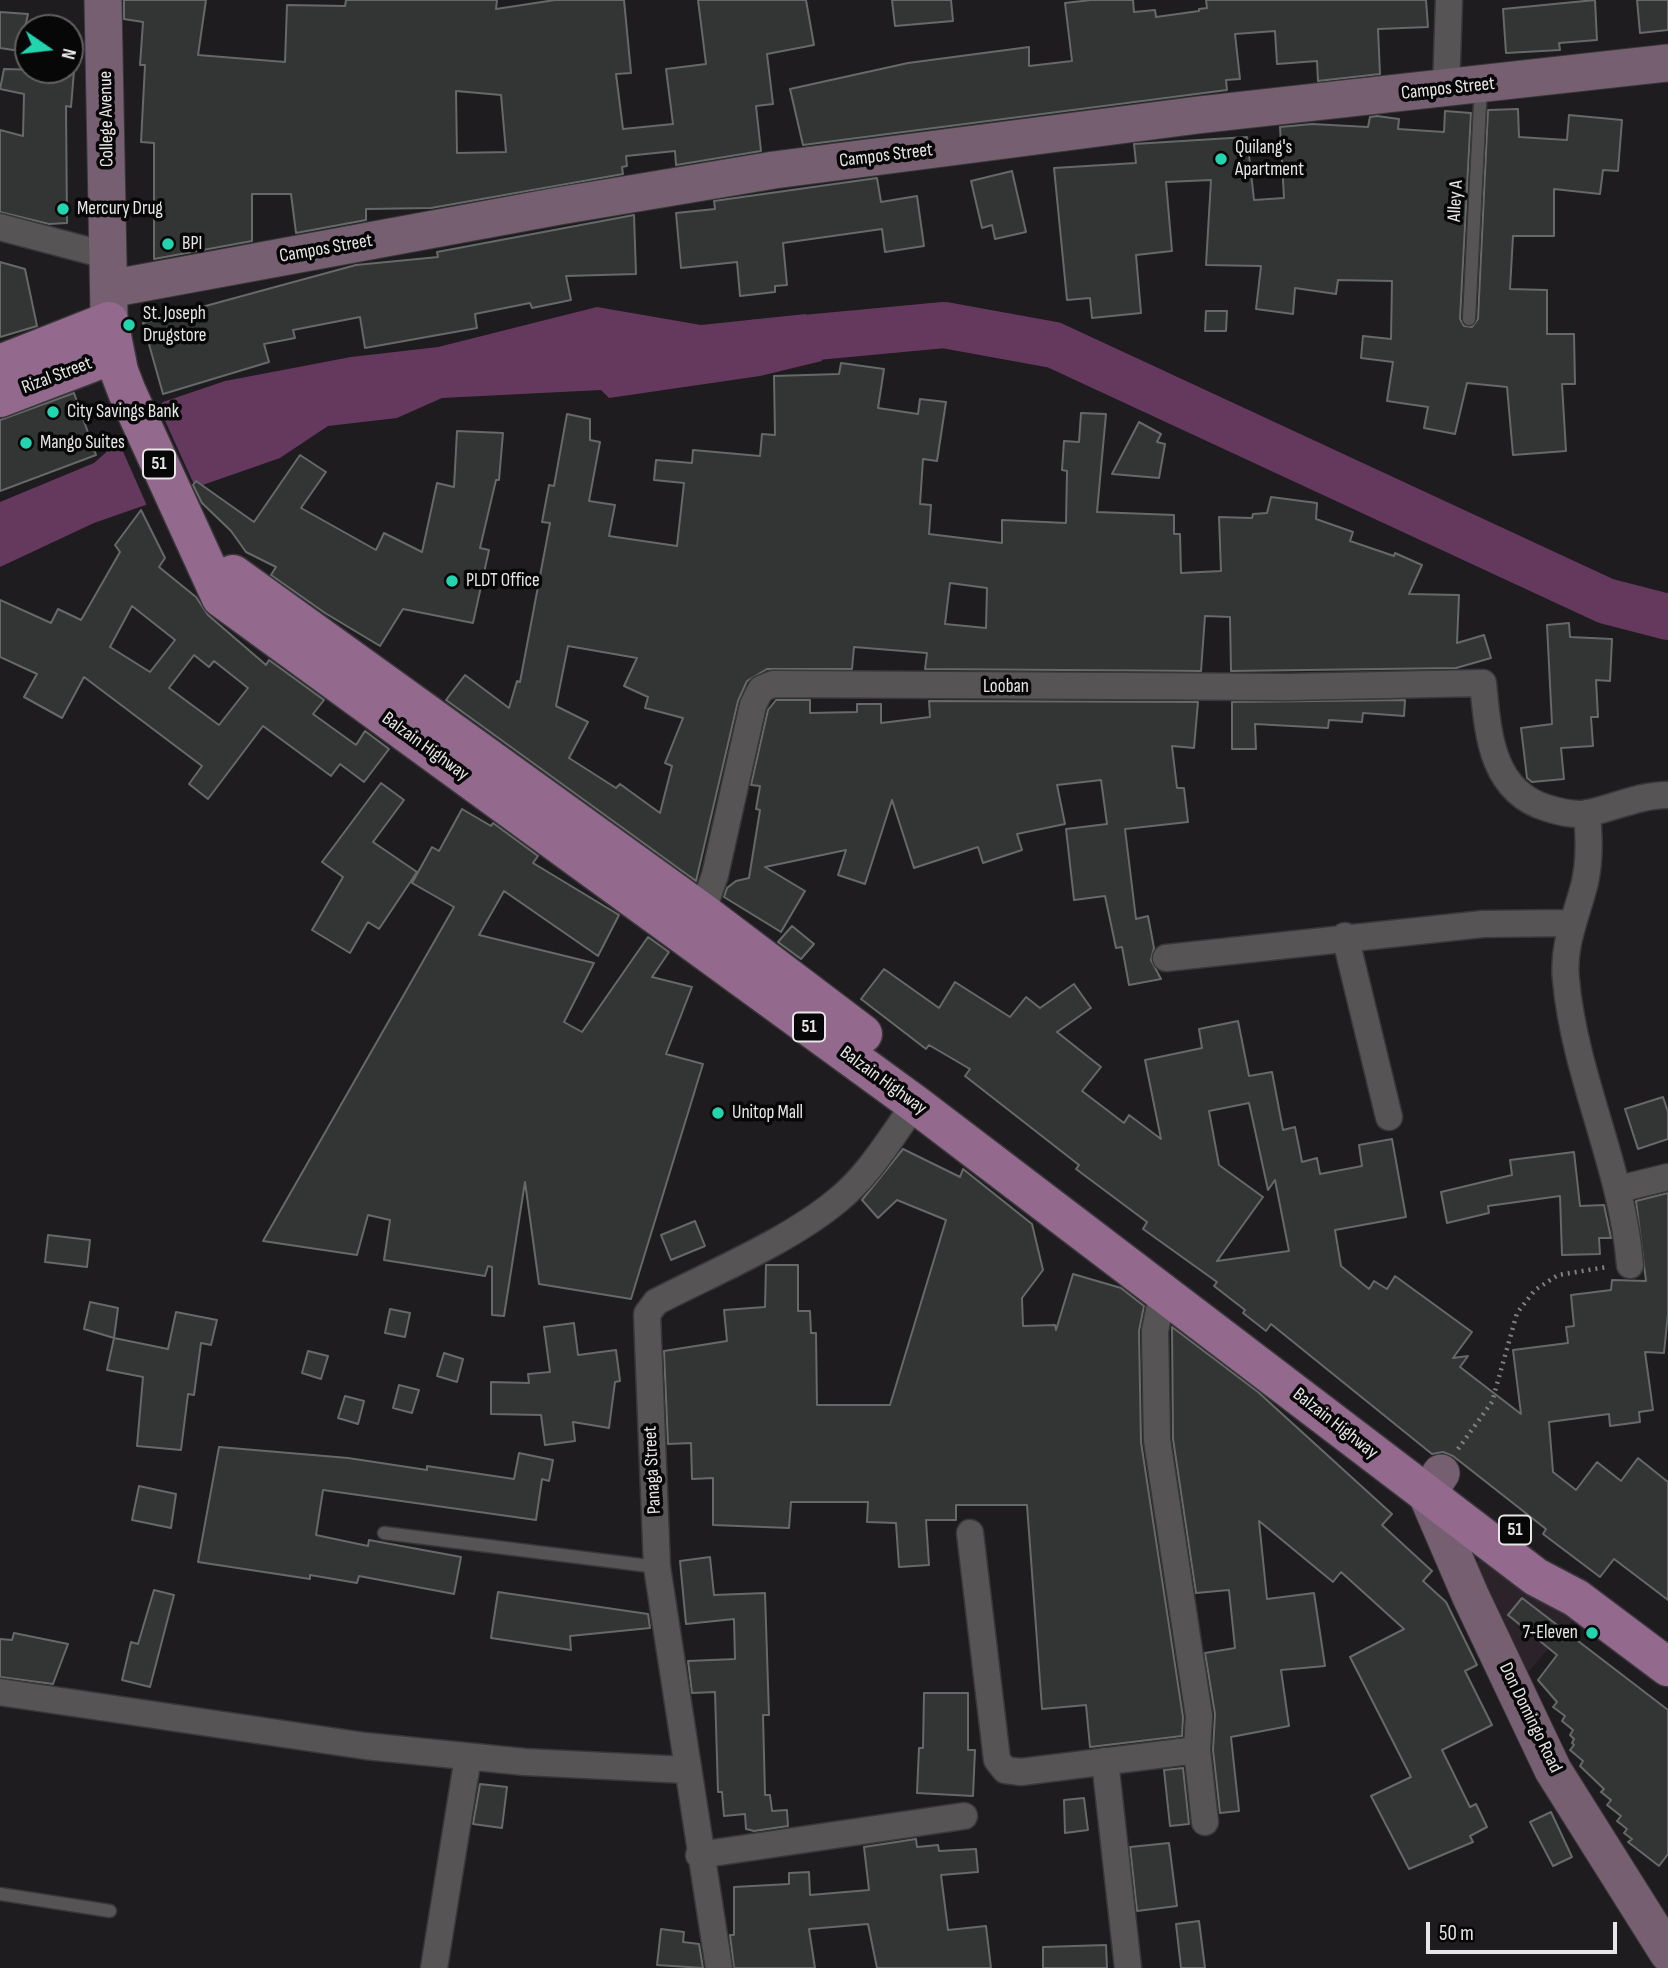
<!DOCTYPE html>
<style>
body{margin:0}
#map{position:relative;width:1668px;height:1968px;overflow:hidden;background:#1e1c1e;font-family:"Sofia Sans Condensed",sans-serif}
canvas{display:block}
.north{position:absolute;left:14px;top:14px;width:70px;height:70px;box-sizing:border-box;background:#080707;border:2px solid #626061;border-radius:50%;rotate:104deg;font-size:19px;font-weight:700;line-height:28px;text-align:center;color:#e8e6e7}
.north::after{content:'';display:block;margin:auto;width:24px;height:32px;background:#23d5af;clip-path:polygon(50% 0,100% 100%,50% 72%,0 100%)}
.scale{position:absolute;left:1426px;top:1922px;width:191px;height:32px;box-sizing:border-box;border:4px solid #e8e6e7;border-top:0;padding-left:9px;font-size:21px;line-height:24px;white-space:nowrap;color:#e8e6e7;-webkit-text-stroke:5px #080707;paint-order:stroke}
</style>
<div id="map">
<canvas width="1668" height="1968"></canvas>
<div class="north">N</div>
<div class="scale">50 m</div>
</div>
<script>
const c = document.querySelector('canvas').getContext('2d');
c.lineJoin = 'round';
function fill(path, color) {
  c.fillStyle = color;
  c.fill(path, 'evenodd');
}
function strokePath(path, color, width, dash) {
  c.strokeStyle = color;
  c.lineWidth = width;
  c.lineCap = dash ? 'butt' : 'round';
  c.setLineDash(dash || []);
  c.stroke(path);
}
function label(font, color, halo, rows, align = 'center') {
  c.font = font + ' "Sofia Sans Condensed",sans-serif';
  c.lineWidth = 7;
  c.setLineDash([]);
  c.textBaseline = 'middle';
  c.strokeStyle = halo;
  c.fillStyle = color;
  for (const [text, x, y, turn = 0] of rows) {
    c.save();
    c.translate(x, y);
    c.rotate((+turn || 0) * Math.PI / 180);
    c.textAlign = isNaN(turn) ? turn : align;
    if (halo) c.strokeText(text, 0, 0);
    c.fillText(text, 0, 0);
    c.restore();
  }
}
fill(new Path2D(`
 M1488 1549 1574 1619 1528 1672 1474 1566Z`), '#2b2329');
fill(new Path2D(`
 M597 307 701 325 806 314 822 361 760 376 609 398 601 390 442 398 397 418 328 426 280 458 94 523 0 567V502L94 463 163 402 225 381 351 357 438 347Z`), '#65385e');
fill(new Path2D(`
 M157 403 197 491 148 508 117 438Z`), '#1e1c1e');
strokePath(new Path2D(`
 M752 343 944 325 1054 345 1606 601 1668 617`), '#65385e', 46);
const building = new Path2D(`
 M124 0H206L198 55 285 62 287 5 345 6 346 0H497L496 9 555 0H624L631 73 616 74 623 129 673 124 666 69 706 64 698 0H806L814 45 767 54 773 104 756 106 761 151 676 165 675 151 626 156 627 166 622 167 623 174 431 208 366 209V220L296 233 291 194H252V241L154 259V143L141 142 145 65H140L143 22 124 19ZM456 91 501 95 506 152 457 153Z
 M892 0H951L953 21 895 26Z
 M1091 0H1133L1134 12 1155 10 1156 17 1199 11V9L1207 8 1206 0H1426L1428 27 1378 29 1380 74 1318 81 1317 61 1277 64 1275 31 1235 34 1240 79 1226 80 1227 90 803 145 790 89 908 63 1029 47V66L1072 61 1065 3Z
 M1595 0 1597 40 1559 43 1560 50 1506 53 1503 9Z
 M1637 0H1668V30L1640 33Z
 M0 12 28 14 20 51 0 48Z
 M4 69 74 71 71 107 66 106 67 223 49 224 0 212V130L23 136 24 94 0 89Z
 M1518 109 1519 137 1567 140 1569 115 1622 120 1618 171 1603 170 1600 194 1554 189V236H1513L1510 289 1547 290V334H1574L1575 384H1562L1566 451 1513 455 1507 387 1467 383 1455 434 1424 428 1428 407 1387 401 1393 362 1361 358 1363 336 1391 339 1392 281 1338 280 1336 294 1295 288 1293 314 1256 309 1261 266 1206 265 1211 180 1166 182 1172 251 1136 255 1141 313 1092 318 1090 298 1067 300 1054 168 1136 163 1134 144 1247 137 1254 200 1284 198 1280 127 1312 124 1368 127 1370 117 1377 116 1399 119 1398 129 1444 132 1445 111 1471 113 1460 319 1464 326 1472 327 1478 319 1488 110Z
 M1012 171 1026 232 995 239 992 225 982 228 971 181Z
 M877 178 881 202 917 196 924 246 885 252 882 229 783 243 787 285 775 286V292L740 296 737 262 681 268 676 213 715 209 714 201Z
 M634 215 636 274 566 276 571 300 532 308 530 303 475 314 477 328 365 348 360 317 293 330 295 338 264 344 269 362 163 394 143 323 356 265 438 257 437 252Z
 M0 262 25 269 37 326 0 337Z
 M1206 311H1227L1226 331H1205Z
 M841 363 884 369 878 408 918 414 920 399 946 402 937 461 923 459 920 504 931 505 929 534 1002 543V520L1066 523 1067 471 1062 470 1064 441 1079 442 1081 413 1106 414 1097 512 1174 515V534H1180L1181 573 1221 571 1219 517 1252 518 1253 514 1267 513 1271 497 1317 503 1316 519 1353 532 1350 541 1394 556 1395 553 1422 565 1409 594 1459 595 1457 643 1484 635 1491 658 1456 668 1231 671 1230 617 1205 616 1201 671 925 669 927 653 854 647 852 669H767L747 681 738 701 696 881 446 700 465 675 509 708 517 681 520 682 550 523 542 522 549 485 554 486 567 414 590 419V440L600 442 589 501 615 505 609 536 677 546 684 483 654 480 656 460 692 463 693 450 760 456 762 434 775 435 774 376 839 374ZM950 583 987 588 986 628 945 624ZM568 646 637 658 624 686 648 697 645 708 683 718 665 763 672 766 660 813 620 784 616 788 569 758 588 722 556 706Z
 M74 393 96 455 0 491V420Z
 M1139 422 1161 434 1157 442 1165 444 1159 478 1112 474Z
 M457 431 503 433 499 480H496L480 548 489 550 473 623 403 609 380 646 325 613 271 575 276 567 246 552 231 531 202 503 193 485 196 481 254 522 300 455 326 472 301 508 376 550 384 533 422 552 437 483 454 487Z
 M141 510 165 558 159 567 196 597 208 615 266 665 269 660 324 700 313 714 356 745 365 731 389 749 364 782 340 764 331 776 263 726 208 799 189 784 202 766 84 677 62 718 24 697 37 674 0 657V600L51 623 58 609 81 620 120 552 115 545ZM132 606 175 640 150 672 110 647ZM194 655 209 667 214 661 248 688 219 725 169 688Z
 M1569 623 1570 637 1612 639 1610 681 1596 680 1598 717H1591L1593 746 1561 748 1564 779 1532 782 1527 778 1521 728 1552 724 1547 625Z
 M776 700H810V713L857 712V704H881V723L930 717 929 701 1198 702 1194 748 1172 746 1177 788H1184L1188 822 1125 829 1136 919 1148 916 1154 948 1151 960 1161 979 1129 985 1122 947 1116 948 1105 896 1074 900 1066 829 1107 824 1101 780 1057 785 1065 824 1017 834 1022 850 983 863 978 847 914 868 892 800 865 884 838 875 846 850 765 867 805 891 781 932 724 897 727 888 736 881 749 878 760 810 756 809 760 786 751 785 768 710Z
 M1405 700 1404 716 1363 713 1362 722 1329 720 1328 728 1255 724 1256 749H1232V702Z
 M381 783 404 800 373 842 417 872 379 929 368 922 350 953 312 930 343 877 322 862Z
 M462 809 491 826 493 823 538 856 533 863 619 915 598 956 504 891 479 935 594 963 564 1022 582 1032 648 937 669 952 652 977 692 987 666 1054 703 1064 631 1299 539 1284 525 1182 504 1316 492 1315V1267L488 1266 485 1276 384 1260 390 1220 368 1215 357 1255 263 1241 454 907 412 883 432 847 439 851Z
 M792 926 814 944 801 959 778 942Z
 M884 969 939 1008 955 982 1010 1017 1026 997 1040 1008 1074 984 1091 1008 1057 1032 1101 1067 1082 1091 1124 1123 1129 1115 1161 1139 1145 1060 1202 1048 1199 1029 1238 1021 1249 1076 1272 1072 1283 1130 1295 1127 1302 1162 1317 1158 1320 1174 1362 1166 1359 1145 1392 1139 1406 1217 1335 1230 1341 1266 1369 1289 1374 1281 1387 1289 1395 1276 1472 1332 1453 1358 1468 1356 1460 1367 1521 1414 1513 1350 1568 1343 1566 1327 1574 1326 1571 1295 1611 1290 1612 1280 1646 1281 1636 1201 1668 1193V1313L1664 1353 1645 1352 1653 1410 1639 1412 1640 1422 1610 1426 1609 1414 1549 1422 1553 1472 1576 1490 1597 1462 1621 1481 1638 1458 1668 1482V1600L1614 1559 1600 1577 1543 1534 1546 1529 1453 1456 1443 1452 1432 1454 1271 1324 1266 1331 1243 1313 1245 1310 1214 1286 1217 1282 1143 1229 1147 1222 1076 1169 1079 1165 965 1076 970 1069 929 1045 926 1049 861 999ZM1249 1103 1268 1190 1275 1180 1289 1251 1217 1261 1263 1197 1219 1165 1209 1111Z
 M1663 1097 1668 1112V1139L1638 1149 1625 1109Z
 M903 1149 960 1177 963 1169 1032 1224 1043 1270 1022 1298 1023 1326 1055 1325 1056 1330 1073 1274 1121 1288 1144 1306 1139 1331 1141 1442 1183 1717 1182 1736 1090 1747 1086 1705 1042 1709 1027 1505H956V1520H926L929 1565 899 1567 896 1523 867 1522 868 1502H791L789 1528 713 1525V1478L692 1479 691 1443 668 1444 664 1351 727 1341 724 1310 765 1307 766 1265H798V1311H810L811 1333H816L817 1405H890L946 1220 897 1200 878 1218 862 1200Z
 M1574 1152 1580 1206 1604 1205 1611 1238H1599L1600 1254 1562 1255 1560 1196 1488 1206 1489 1213 1447 1223 1441 1192 1512 1175 1510 1160Z
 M695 1221 705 1246 671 1260 661 1235Z
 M48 1235 90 1240 87 1267 45 1262Z
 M90 1302 118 1308 114 1338 84 1329Z
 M390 1309 410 1313 405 1337 385 1333Z
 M176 1312 217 1320 211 1345 201 1343 194 1395 188 1394 181 1450 137 1446 143 1377 107 1370 114 1338 168 1349Z
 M574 1323 578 1355 616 1350 620 1381 615 1382 609 1428 573 1422 575 1441 545 1445 541 1415 491 1414V1382L529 1383 528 1374 550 1372 544 1327Z
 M1172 1327 1258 1392 1392 1514 1382 1525 1432 1571 1423 1581 1446 1602 1477 1665 1465 1671 1492 1725 1442 1750 1470 1807 1476 1804 1487 1827 1470 1836 1473 1842 1409 1869 1371 1796 1411 1777 1350 1657 1404 1629 1341 1572 1333 1582 1259 1521 1267 1599 1314 1593 1325 1666 1281 1670 1289 1726 1231 1737 1239 1811 1220 1813 1213 1750 1215 1714 1205 1653 1235 1648 1229 1590 1196 1593 1173 1439Z
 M308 1351 328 1356 321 1379 302 1373Z
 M444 1353 463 1359 457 1382 437 1376Z
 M399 1385 419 1390 412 1413 393 1408Z
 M345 1396 364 1401 358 1424 338 1418Z
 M219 1447 348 1458 427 1470V1466L514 1479 519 1453 553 1460 549 1481 542 1479 536 1520 323 1490 316 1535 368 1546 369 1540 461 1557 454 1594 359 1576 357 1583 310 1575V1579L198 1562Z
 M139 1486 176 1494 171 1528 132 1520Z
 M710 1557 714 1595 765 1593 769 1715H763L765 1795H770L772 1811 787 1810 788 1826 754 1831 746 1829 745 1814 724 1816 722 1792H718L715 1692 692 1693 688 1661 735 1659 734 1619 686 1624 680 1561Z
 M154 1590 174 1595 150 1687 122 1680 131 1642 138 1644Z
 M498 1592 648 1614 650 1628 570 1636 571 1650 491 1638Z
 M1522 1598 1668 1710V1854L1659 1866 1628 1842 1632 1839 1624 1833 1627 1829 1617 1821 1621 1816 1607 1805 1611 1800 1601 1792 1604 1789 1580 1766 1583 1761 1570 1750 1574 1745 1572 1743 1574 1739 1570 1735 1573 1730 1562 1721 1565 1716 1553 1707 1557 1702 1538 1680 1557 1655 1508 1615Z
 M14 1633 68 1644 53 1684 0 1677V1639L12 1640Z
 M924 1693H968V1750H975L973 1796 917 1793 919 1748H923Z
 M1183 1768 1189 1824 1170 1826 1164 1770Z
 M480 1784 507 1787 502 1828 473 1824Z
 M1084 1798 1088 1830 1065 1833 1064 1800Z
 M1551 1812 1572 1857 1553 1866 1530 1822Z
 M916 1839 917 1847 938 1845 939 1851 976 1849 978 1872 941 1875 948 1930 986 1926 991 1968H877L868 1924 809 1929 815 1968H734L730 1935H734V1887L789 1884V1873L809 1872 810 1895 869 1890 864 1847Z
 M1169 1843 1177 1906 1137 1911 1130 1847Z
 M1199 1921 1205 1968H1181L1176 1924Z
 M661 1929 684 1932 683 1942 699 1944 703 1968 657 1965Z
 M1106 1945 1107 1968H1043V1947Z`);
fill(building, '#323534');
strokePath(building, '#656968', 2);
const lane = new Path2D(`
 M1469 319 1481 85
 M384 1533 657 1567
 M0 1894 110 1911`);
const street = new Path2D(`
 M1446 89 1449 0
 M0 227 109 256
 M1587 813C1589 837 1590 858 1585 882 1577 915 1562 945 1566 980 1575 1078 1622 1166 1630 1265
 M702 912 715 875 753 705 761 689 773 684 1287 687 1483 683C1488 733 1491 791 1547 808 1560 812 1575 816 1589 813 1616 807 1640 795 1668 795
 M1345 936 1389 1117
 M1166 958 1483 924 1571 923
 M1619 1189 1668 1177
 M1163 1290 1155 1331 1157 1440 1199 1716 1197 1750 1205 1822
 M970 1533 997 1760 1005 1770 1021 1772 1197 1750
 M0 1692 365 1746 525 1762 687 1770
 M1105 1761 1128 1968
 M699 1855 964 1816
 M434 1968 468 1757
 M719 1968 657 1567 647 1314 656 1302C714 1272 789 1241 838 1200 870 1174 891 1137 915 1104`);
const secondary = new Path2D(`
 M103 0 109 314
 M109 289 559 206 774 170 1198 115 1668 63
 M1441 1473 1427 1495 1471 1597 1553 1770 1668 1953`);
const primary = new Path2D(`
 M0 364 109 321 119 371 127 392 221 598 915 1104 1536 1577 1576 1598 1668 1667
 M0 398 115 354
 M233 574 702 912 863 1034`);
strokePath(lane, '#393739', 15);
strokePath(street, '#393739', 29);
strokePath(secondary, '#393739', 39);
strokePath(primary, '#393739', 41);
strokePath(new Path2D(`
 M1458 1449 1492 1402 1517 1313 1535 1290 1558 1275 1607 1267`), '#817f81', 4.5, [2, 5]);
strokePath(lane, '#575456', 12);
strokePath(street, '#575456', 26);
strokePath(secondary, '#755f71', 37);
strokePath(primary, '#936a8d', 38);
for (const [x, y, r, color] of [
 [1221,159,7,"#23d5af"],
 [63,209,7,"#23d5af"],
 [168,244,7,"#23d5af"],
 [129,325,7,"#23d5af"],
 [53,412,7,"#23d5af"],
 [26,443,7,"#23d5af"],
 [452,581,7,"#23d5af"],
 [718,1113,7,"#23d5af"],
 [1592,1633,7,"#23d5af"]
]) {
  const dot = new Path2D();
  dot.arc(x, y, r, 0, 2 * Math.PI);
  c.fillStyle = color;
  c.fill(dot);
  strokePath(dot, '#080707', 2.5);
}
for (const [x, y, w] of [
 [159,464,32],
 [809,1027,32],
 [1515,1530,32]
]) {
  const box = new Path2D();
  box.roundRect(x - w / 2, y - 14.5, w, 29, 5);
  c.fillStyle = '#080707';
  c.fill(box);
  strokePath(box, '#e8e6e7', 2);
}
label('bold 18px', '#e8e6e7', null, [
 ["51",159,464],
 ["51",809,1027],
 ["51",1515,1530]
]);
label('19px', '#e8e6e7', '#080707', [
 ["Campos Street",1448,89,-6],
 ["College Avenue",107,119,-91],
 ["Campos Street",886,156,-7],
 ["Alley A",1456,201,-87],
 ["Campos Street",326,249,-10],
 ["Rizal Street",57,376,-21],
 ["Looban",1006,687],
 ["Balzain Highway",425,747,36],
 ["Balzain Highway",883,1081,36],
 ["Balzain Highway",1335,1424,38],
 ["Panaga Street",653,1470,-93],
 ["Don Domingo Road",1530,1718,64]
]);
label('19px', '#e8e6e7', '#080707', [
 ["Quilang's",1235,148],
 ["Apartment",1235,170],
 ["Mercury Drug",77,209],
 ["BPI",182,244],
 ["St. Joseph",143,314],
 ["Drugstore",143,336],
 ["City Savings Bank",67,412],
 ["Mango Suites",40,443],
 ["PLDT Office",466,581],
 ["Unitop Mall",732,1113],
 ["7-Eleven",1578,1633,"right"]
], 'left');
</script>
